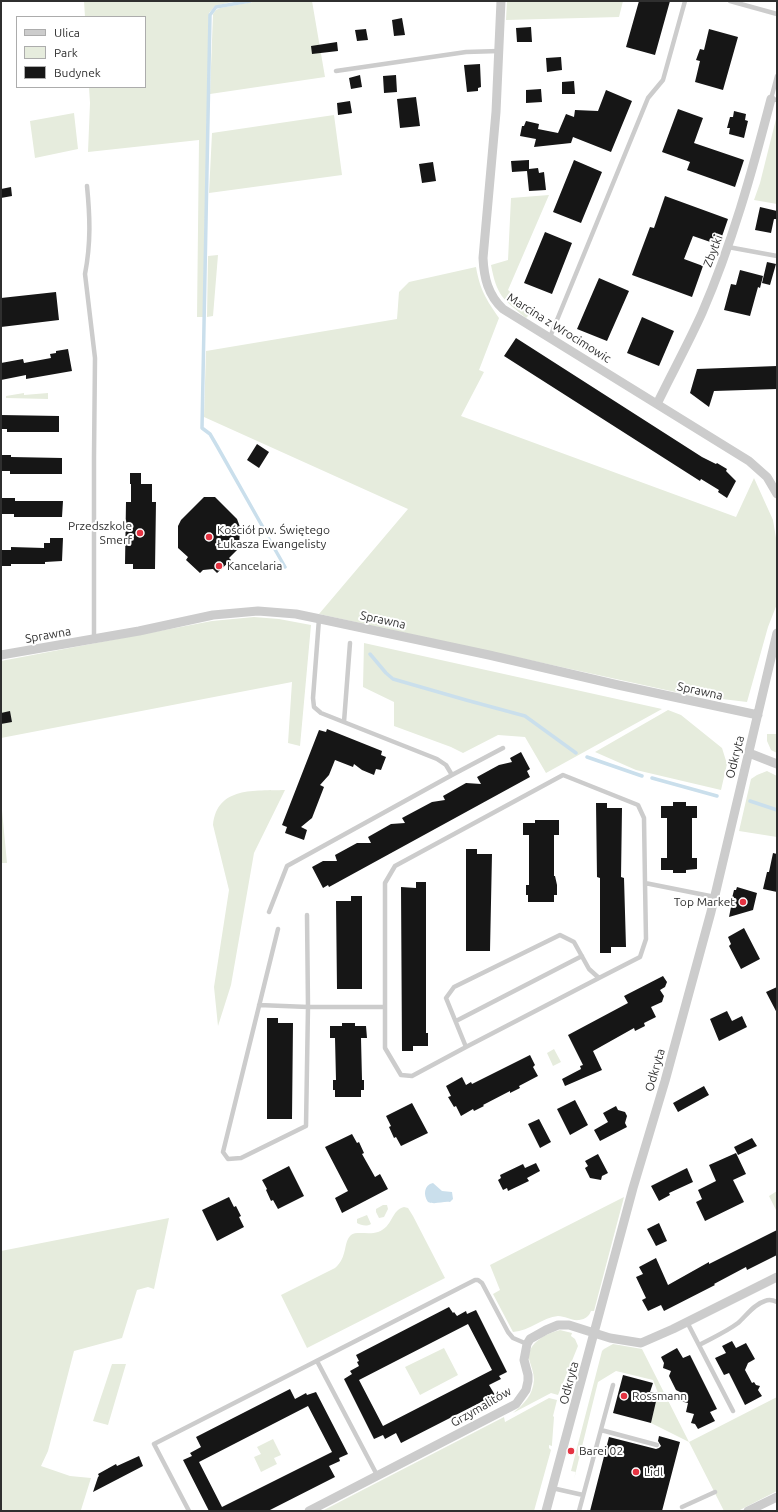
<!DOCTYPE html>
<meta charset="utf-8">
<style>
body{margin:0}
#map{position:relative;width:778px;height:1512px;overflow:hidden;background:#fff;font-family:Ubuntu,sans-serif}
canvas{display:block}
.frame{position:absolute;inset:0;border:2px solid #2f2f2f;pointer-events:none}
.legend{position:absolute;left:16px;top:16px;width:130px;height:72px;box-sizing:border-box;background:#fff;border:1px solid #acacac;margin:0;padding:5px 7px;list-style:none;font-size:12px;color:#2f2f2f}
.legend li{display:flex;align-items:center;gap:8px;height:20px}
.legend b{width:20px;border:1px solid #acacac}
</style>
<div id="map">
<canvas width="778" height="1512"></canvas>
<div class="frame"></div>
<ul class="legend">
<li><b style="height:5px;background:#ccc"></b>Ulica</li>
<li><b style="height:11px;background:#e6ecdd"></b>Park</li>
<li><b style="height:11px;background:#161616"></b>Budynek</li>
</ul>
</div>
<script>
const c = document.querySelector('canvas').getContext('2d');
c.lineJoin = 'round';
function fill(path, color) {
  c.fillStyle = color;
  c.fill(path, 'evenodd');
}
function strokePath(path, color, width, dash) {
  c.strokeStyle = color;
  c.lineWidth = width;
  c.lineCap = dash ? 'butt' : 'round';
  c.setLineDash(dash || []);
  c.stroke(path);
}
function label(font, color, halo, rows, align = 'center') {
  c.font = font + ' Ubuntu,sans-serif';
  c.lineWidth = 4;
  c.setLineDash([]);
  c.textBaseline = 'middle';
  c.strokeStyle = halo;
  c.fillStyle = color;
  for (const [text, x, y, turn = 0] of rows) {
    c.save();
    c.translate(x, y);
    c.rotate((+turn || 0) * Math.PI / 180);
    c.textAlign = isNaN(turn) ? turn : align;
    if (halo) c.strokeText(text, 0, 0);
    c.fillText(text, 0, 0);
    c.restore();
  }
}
fill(new Path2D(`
 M84 1H236L215 6 209 13 203 317H197L199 140 88 152 90 103 89 87H145V17H85Z
 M258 1H312L325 77 210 94 213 14 216 10 220 8Z
 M507 1H623L619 17 506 20Z
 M74 113 78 149 35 158 30 121Z
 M334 115 342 175 209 193 212 133Z
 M777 115V204L754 200 760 183Z
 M549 195 508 290 533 311 526 318C502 298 497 296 491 265L508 260 511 198Z
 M218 255 213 316 207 317 208 256Z
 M476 267C480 290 486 299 499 318L479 370 484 372 461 416 736 517 754 478 773 520 777 544V604L768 627 747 702 689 695 319 614 408 509 204 417 206 351 397 319 399 292 409 282Z
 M24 393V395L48 393V399L6 398V396Z
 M254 617 279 619 311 625 300 746 288 743 292 682 1 738V661L212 621Z
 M364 643 662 709 546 773 525 737 498 735 463 753 451 747 394 726V702L363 687Z
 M668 710 681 715 722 748 727 764 721 790 636 770 595 752Z
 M767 734H777V753L771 750 767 741Z
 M767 771 777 776V837L739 831 751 779 757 775Z
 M285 790 254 853 231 985 218 1026 214 987 229 890 213 825C217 786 255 791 285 790Z
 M1 800 7 863H1Z
 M554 1049 561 1062 553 1066 547 1053Z
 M777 1191V1212L769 1196Z
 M624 1197 594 1311H591C589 1316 586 1319 579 1320 572 1321 565 1316 558 1316 543 1317 530 1331 513 1332L493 1294 500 1290 490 1265Z
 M383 1205H387L388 1209 384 1217 379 1218 376 1212V1209Z
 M404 1207 408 1208 413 1216 445 1278 307 1348 281 1295 335 1268C348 1257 343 1242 351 1235 356 1231 370 1235 378 1232 393 1227 391 1210 404 1207Z
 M367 1215 371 1224C366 1227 361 1225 357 1223V1219Z
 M169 1218 154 1289 148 1287 137 1290 122 1338 74 1351 48 1451 41 1466 70 1476 91 1478 81 1510 1 1511V1251Z
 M560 1330 572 1333 571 1336 575 1339 578 1346 558 1395 551 1393 513 1413C524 1404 533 1395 534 1380 534 1373 531 1366 529 1359 527 1343 547 1333 560 1330Z
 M613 1344 642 1349 689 1442 777 1397V1491L738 1511H724L689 1442 651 1423 658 1393 653 1380 616 1371 598 1382 574 1479 576 1472 571 1471 602 1351 604 1349Z
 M444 1348 458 1375 420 1395 405 1367Z
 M112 1364H126L108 1425 93 1421Z
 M549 1398 557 1400 553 1416 554 1417 552 1444V1446L549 1445V1448L551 1450 534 1511H322L504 1417 505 1422Z
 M273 1439 281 1455 274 1458 277 1464 261 1472 254 1457 261 1454 257 1447Z`), '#e6ecdd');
fill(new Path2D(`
 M433 1183 442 1191 452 1192 453 1199 450 1202C443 1201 435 1205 428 1202 423 1195 424 1185 433 1183Z`), '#cadfec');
strokePath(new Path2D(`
 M250 1 216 7 210 15 202 428 210 434 217 446 265 531
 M269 539 285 567
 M370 654 386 673 393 679 466 700 525 716 576 753
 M587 757 642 776
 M652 778 717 796
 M750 801 777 810`), '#cadfec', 3.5);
fill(new Path2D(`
 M639 1H670L655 55 626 47Z
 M402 18 405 35 394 36 392 20Z
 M531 27 532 42H517L516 28Z
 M366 29 368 40 357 41 355 30Z
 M709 29 738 37 723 90 695 82 700 61 696 60 700 49 704 50Z
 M337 42 338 51 312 54 311 46Z
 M561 57 562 70 547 72 546 58Z
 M480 64 481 87 478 88V91L467 92 464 65Z
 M360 75 362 87 351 89 349 78Z
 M396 75 397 92 384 93 383 76Z
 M574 81 575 94H562V82Z
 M541 89 542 102 526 103V90Z
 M606 90 632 101 611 152 573 137 571 143 534 147 536 139 520 136 522 126H524L526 121 539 124 538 129 558 133 566 114 574 117 575 110 598 111Z
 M416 97 420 126 400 128 397 99Z
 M350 101 352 113 338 115 337 103Z
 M678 109 703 118 694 143 744 160 735 187 687 170 690 162 662 152Z
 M734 111 746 114 745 120 748 121 744 138 729 134 730 128H727L730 117H733Z
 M529 160V169L538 168 539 173 544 172 546 190 529 191 527 171 512 172 511 161Z
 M574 160 602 172 581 223 553 212Z
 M433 162 436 181 422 183 419 164Z
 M11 187 12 196 1 198V189Z
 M665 196 728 219 719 245 693 236 684 259 703 266 692 297 632 275 650 227 654 228Z
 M760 207 777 211V219H774L771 233 755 230Z
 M545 232 572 243 552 294 524 283Z
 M767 262 776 264 770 285 762 283Z
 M740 270 763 276 760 288 758 287 750 316 724 310 731 284 736 285Z
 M599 278 629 291 607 341 577 329Z
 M56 292 59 320 1 327V298Z
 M642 317 674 331 659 366 627 353Z
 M516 338 702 457 716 464 717 463 727 469 726 471 736 481 727 498 718 492 719 490 701 479 700 481 504 356Z
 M68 349 72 371 26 379V375L1 380V363L23 359 24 363 51 358 50 354 56 353V351Z
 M777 366V389L714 391 709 407 690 393 697 369Z
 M1 415 59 416V432H7V429H1Z
 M257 444 269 452 259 468 247 460Z
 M1 455H11V457L62 458V474H10V471H1Z
 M130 473H141V484H152V502H156L155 569H133V564H125L126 502H131V484H130Z
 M204 497H215L237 519 240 527 239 548 229 558 231 560 217 573 213 569 203 570 200 573 186 560 188 557 178 548V526L181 520Z
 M1 498H15V501H63L62 517H14V514H1Z
 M50 538H63L62 561 45 562V564H11V566H1V550H11V547L44 548V543H50Z
 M10 711 12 722 1 724V713Z
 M327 729 382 751 381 755 386 757 381 770 376 769 374 775 362 770 354 764 353 767 335 760 329 775 320 785 324 787 312 818 301 827 307 830 304 840 285 833 287 827 282 825 319 730 326 732Z
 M521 752 530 769 527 771 530 777 329 887 328 885 323 888 312 867 323 861H337L335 855 357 843H371L368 837 391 824 405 823 402 818 432 802 445 800 443 796 466 783 481 784 477 777 499 765 512 762 510 758Z
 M673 802H686V806H697V818H692V858H697V869L686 870V873H673V870H661V858H667V818H661V806H673Z
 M596 803H607V808H622L621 877 624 878 626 947H611V953H600V878L597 877Z
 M535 820H559V835H554V876H555L557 885V895H554V902H528V895H526V885H529V835H523V823H535Z
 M466 849H477V854H492L490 951H466Z
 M773 853 777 854V892L763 889 767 872H769Z
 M416 882H426V1033H428V1046H413V1051H402L401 887 416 888Z
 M737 887 757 893 753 910 729 917 732 902H731L734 890H736Z
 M351 896H362V989H337L336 901H351Z
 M744 928 760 959 741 969 729 946 731 944 728 937Z
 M663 976 667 982 665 987 660 990 664 996 662 1002 651 1007 656 1017 644 1023 645 1026 635 1031 634 1028 593 1051 602 1070 565 1086 562 1079 581 1069 580 1066 583 1065 568 1035 628 1003 624 996Z
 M777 987V1013L766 992Z
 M727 1011 732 1021 742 1016 747 1027 719 1041 710 1019Z
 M267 1018H278V1023H293L292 1119H267Z
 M342 1023H355V1026H366L367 1038H361L362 1080H364V1090H361V1097H335V1090H333V1080H336L335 1038H330V1026H342Z
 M530 1055 535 1065 533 1067 538 1076 519 1086 520 1088 510 1093V1091L483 1105 484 1106 474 1111 473 1109 461 1116 456 1106 454 1107 448 1097 451 1096 446 1086 462 1077 466 1085 471 1082 472 1084Z
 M704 1086 709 1095 678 1112 673 1103Z
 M575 1100 588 1125 570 1135 557 1109Z
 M412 1103 428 1133 401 1146 396 1137 394 1138 389 1127 391 1126 386 1116Z
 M616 1106 618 1110 625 1112 627 1116 625 1123 627 1127 600 1141 594 1130 608 1122 603 1113Z
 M539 1119 551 1142 540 1148 528 1124Z
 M352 1134 357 1143 359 1142 364 1153 362 1154 375 1177 380 1174 388 1189 342 1213 335 1198 348 1191 325 1147Z
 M752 1138 757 1146 738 1155 734 1147Z
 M736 1153 746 1174 733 1180 744 1202 705 1221 696 1202 702 1199 698 1190 716 1181 709 1165Z
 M598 1154 608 1173 602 1176 601 1180 590 1178 585 1168 588 1166 585 1161Z
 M536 1163 540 1171 527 1178 529 1181 508 1191 507 1188 503 1190 498 1180 501 1178 500 1175 523 1164 525 1168Z
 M289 1166 304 1196 278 1209 273 1200 271 1201 266 1190 267 1189 262 1180Z
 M687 1168 693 1182 669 1193 670 1195 659 1201 651 1186Z
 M229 1197 234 1207 236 1206 241 1216 239 1217 244 1227 217 1241 202 1210Z
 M659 1223 667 1241 656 1246 647 1229Z
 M777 1230V1255L747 1270 746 1267 714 1284 715 1285 664 1311 661 1305 648 1311 642 1300 646 1298 636 1277 643 1274 639 1267 656 1258 668 1285 709 1262V1264Z
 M449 1307 453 1313 454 1312 457 1316 466 1311 467 1314 476 1310 507 1372 499 1376 501 1379 489 1385 495 1395 401 1443 396 1433 385 1439 383 1435 374 1439 344 1379 352 1374 350 1371 359 1366 357 1362 359 1361 356 1355ZM468 1324 492 1370 383 1426 359 1380Z
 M732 1341 736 1348 746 1343 755 1359 748 1363 745 1370 752 1383 754 1382 756 1385 760 1386 758 1390 762 1396 745 1405 729 1373 724 1375 715 1358 726 1353 722 1346Z
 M677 1348 683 1358 690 1355 717 1409 710 1412 715 1421 698 1429 695 1424 691 1423 694 1414 686 1412 688 1403 680 1401 682 1393 676 1390 669 1376 671 1371 663 1368 664 1363 661 1357Z
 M623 1375 653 1383 650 1392 658 1393 651 1423 613 1413Z
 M290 1389 295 1399 306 1393 307 1395 316 1392 348 1454 339 1458 340 1461 329 1466 335 1477 268 1511H209L183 1460 192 1456 190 1453 201 1447 196 1437ZM308 1406 332 1452 222 1507 199 1462Z
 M659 1436 680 1442 662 1511H590L609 1437 656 1449 659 1448 661 1446 658 1441Z
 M139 1456 143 1466 93 1492 98 1477 99 1476 98 1474 116 1464 117 1466Z`), '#161616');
strokePath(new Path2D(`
 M730 1 777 14
 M336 71 466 52 499 51
 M777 76 771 99 777 100
 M87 186C90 217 91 243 85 274L95 358 94 456V638
 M728 247 777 256
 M550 337 648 98 663 80 685 1
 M319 619 313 698 314 707 321 713 437 759 446 765 452 775
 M344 722 350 643
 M269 912 287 866 452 775 503 748
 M278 929 223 1152 228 1159 241 1158 306 1126 308 1007H385V1048L401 1075 412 1076 466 1047 446 998 454 987 560 935 574 942 589 969 599 978 640 957 646 939 645 883 715 897
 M259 1005 308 1007 307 915
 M385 1007V883L395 866 563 775 638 805 644 818 645 883
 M456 1021 582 956
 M466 1047 599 978
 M687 1322 733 1411
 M699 1345C712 1338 726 1332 738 1323 746 1316 754 1304 765 1301 769 1299 773 1300 777 1302
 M317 1361 377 1475
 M601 1430 657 1445
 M552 1488 583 1495
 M682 1507 715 1492
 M189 1511 154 1444 475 1280H478L482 1283 508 1332 513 1338 527 1344
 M579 1511 613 1385`), '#ccc', 4.5);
strokePath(new Path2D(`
 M501 1 496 112 483 258C484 278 488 295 503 309L749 461 767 477 777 494
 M657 404C672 373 688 344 702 313 732 244 752 172 771 99
 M1 655 139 631 213 615 258 611 296 614 325 620 489 655 618 685 758 715
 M749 753 777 764
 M309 1511 516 1404 526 1390 528 1381V1375L524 1360 527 1344 530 1339 546 1330 558 1325H569L610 1338 641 1343 673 1329 777 1277
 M546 1511 633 1188 665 1081 711 912 777 633
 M748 1511 777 1497`), '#ccc', 9);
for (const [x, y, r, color] of [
 [140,533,4,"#e53342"],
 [209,537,4,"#e53342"],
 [219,566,4,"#e53342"],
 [743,902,4,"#e53342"],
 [624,1396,4,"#e53342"],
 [571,1451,4,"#e53342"],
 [636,1472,4,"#e53342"]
]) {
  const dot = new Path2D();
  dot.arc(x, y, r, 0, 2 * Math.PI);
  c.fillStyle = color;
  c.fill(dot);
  strokePath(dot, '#fff', 1.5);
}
label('12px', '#2f2f2f', '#fff', [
 ["Zbytki",713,251,-69],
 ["Marcina z Wrocimowic",559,328,32],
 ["Sprawna",383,620,12],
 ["Sprawna",48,635,-10],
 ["Sprawna",700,691,12],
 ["Odkryta",735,757,-76],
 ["Odkryta",655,1070,-74],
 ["Odkryta",569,1383,-75],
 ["Grzymalitów",481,1407,-30]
]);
label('12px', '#2f2f2f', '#fff', [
 ["Przedszkole",132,526,"right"],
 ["Smerf",132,540,"right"],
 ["Kościół pw. Świętego",217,530],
 ["Łukasza Ewangelisty",217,544],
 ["Kancelaria",227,566],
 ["Top Market",735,902,"right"],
 ["Rossmann",632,1396],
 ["Barei 02",579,1451],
 ["Lidl",644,1472]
], 'left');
</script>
